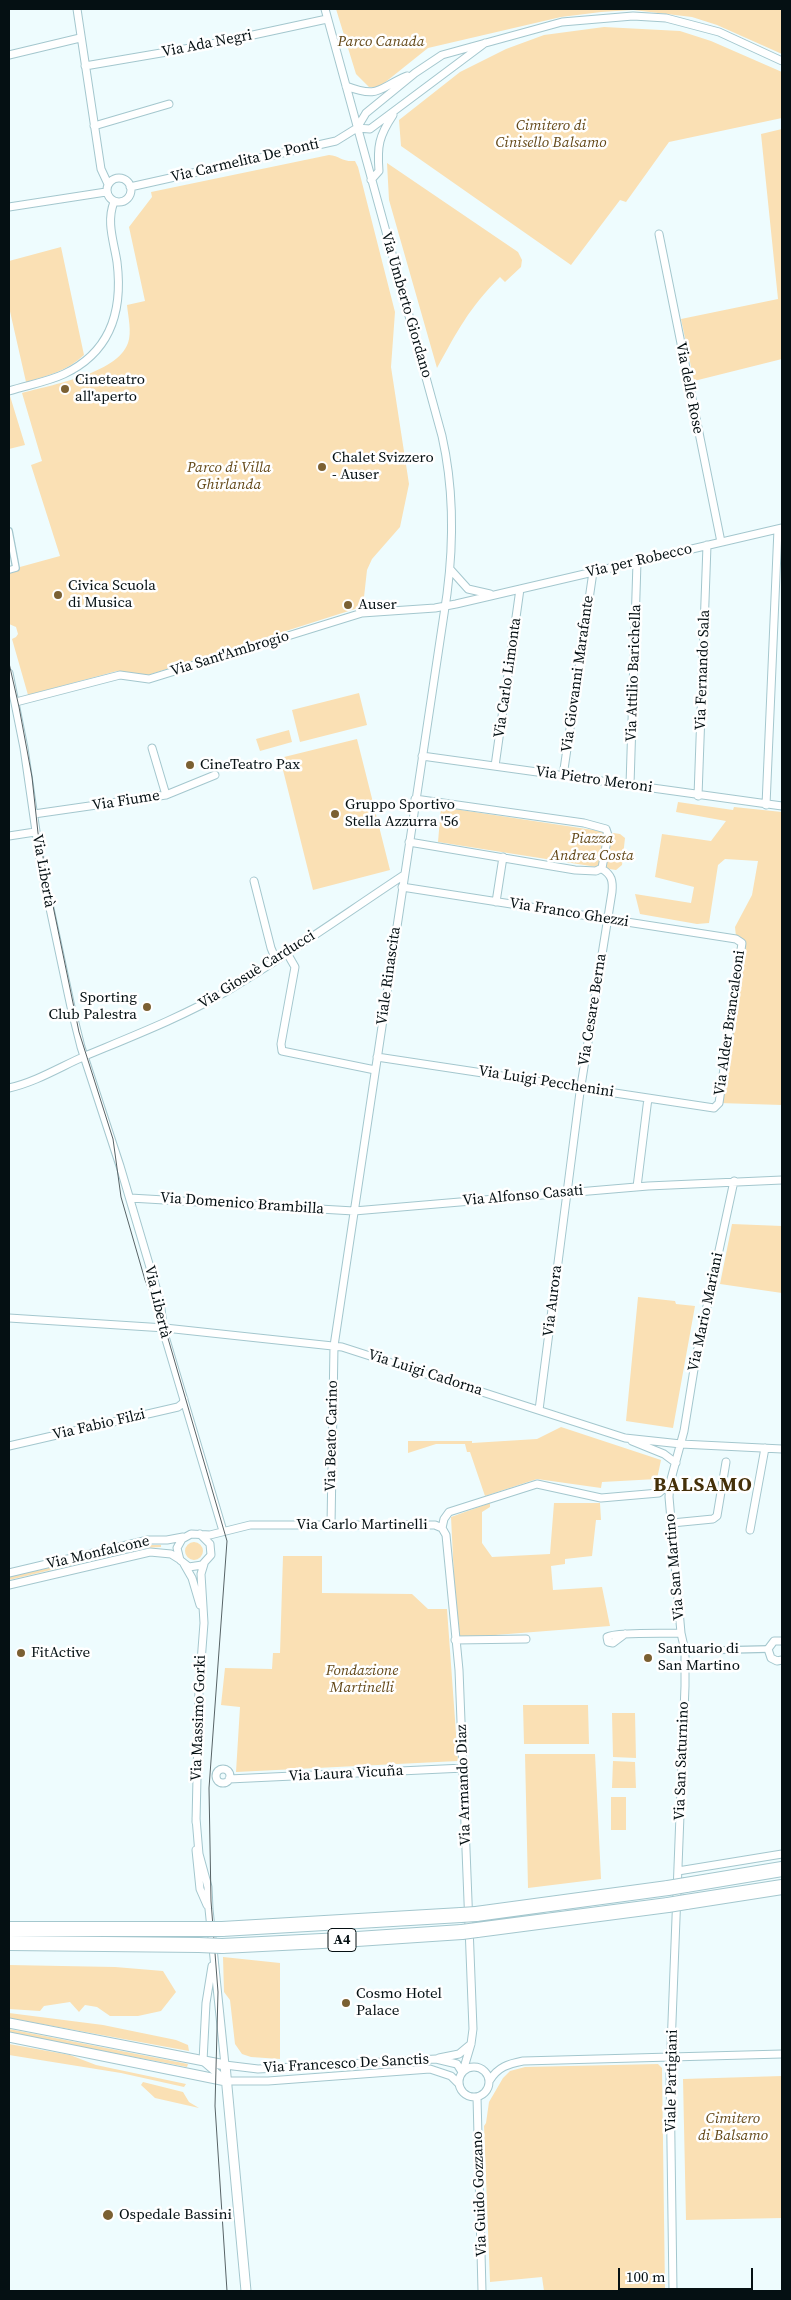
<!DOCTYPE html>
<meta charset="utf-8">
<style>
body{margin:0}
#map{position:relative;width:791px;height:2300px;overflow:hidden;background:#eefcfe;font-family:"Source Serif 4",serif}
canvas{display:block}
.frame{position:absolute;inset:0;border:10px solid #051013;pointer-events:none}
.scale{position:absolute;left:618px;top:2268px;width:135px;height:22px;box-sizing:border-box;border:2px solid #051013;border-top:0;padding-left:6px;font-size:15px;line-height:18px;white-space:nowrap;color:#051013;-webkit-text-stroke:4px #fff;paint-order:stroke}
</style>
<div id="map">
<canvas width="791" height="2300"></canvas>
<div class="frame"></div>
<div class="scale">100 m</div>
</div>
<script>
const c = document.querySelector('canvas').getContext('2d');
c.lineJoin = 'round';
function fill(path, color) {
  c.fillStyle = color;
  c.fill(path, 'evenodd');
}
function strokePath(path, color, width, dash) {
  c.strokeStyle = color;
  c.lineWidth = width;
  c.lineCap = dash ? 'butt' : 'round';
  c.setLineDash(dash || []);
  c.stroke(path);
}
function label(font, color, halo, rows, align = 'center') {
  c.font = font + ' "Source Serif 4",serif';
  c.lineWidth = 5;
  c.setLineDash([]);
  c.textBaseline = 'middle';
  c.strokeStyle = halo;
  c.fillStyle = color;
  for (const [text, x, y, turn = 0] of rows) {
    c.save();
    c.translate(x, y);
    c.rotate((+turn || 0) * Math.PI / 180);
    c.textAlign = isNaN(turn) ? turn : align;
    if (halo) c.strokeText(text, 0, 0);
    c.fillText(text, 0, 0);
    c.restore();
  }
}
fill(new Path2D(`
 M336 9H782V54L717 25 692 17 633 10 601 12 561 17 428 48 383 84 377 87H369L356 74Z
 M604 27 680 31 711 41 782 72V118L669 142 626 202 620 200 571 265 401 146 399 120 460 72 506 49 544 35Z
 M782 129V359L694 381 681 319 778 299 761 134Z
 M329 155C340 156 342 162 355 161L358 167 395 312 391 367 409 484 400 527 372 559 367 570 364 597 358 608 148 675 117 671 28 695 12 639 16 637 18 634 16 627 9 624V570L60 556 31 465 42 461 22 393C50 385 117 374 128 343 132 332 128 316 127 305L145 301 129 227 152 197 151 192Z
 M387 163 518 252 522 260 521 267 505 282 500 277C469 308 458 330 437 368L389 200Z
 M61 247 84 355C67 371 47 376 26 382L9 307V261Z
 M10 396 25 445 9 449V397Z
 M359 693 367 725 300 742 292 710Z
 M289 730 292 742 260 751 256 739Z
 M357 739 390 870 313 890 280 758Z
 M678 802 733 810 734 807 782 812V1105L719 1103 737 946 735 927 752 895 758 861 725 859 718 865 709 923 697 924 640 914 635 894 691 903 694 887 655 877 662 834 711 841 726 821 676 812Z
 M441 807 620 834 625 838 622 865 616 870 438 842Z
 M732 1224 782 1226V1293L720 1284Z
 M638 1297 675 1301 676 1304 695 1306 673 1428 626 1421Z
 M561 1427 661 1460 657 1479 602 1482 601 1488 537 1479 485 1496 470 1452H467L465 1444H436L408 1453V1441H472V1443L537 1439Z
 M490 1503V1507L482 1512V1543L492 1557 550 1554 554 1503H600L601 1520H596L592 1556 565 1559V1564L551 1566 553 1590 602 1587 610 1626 457 1638 451 1517Z
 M185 1551a9 9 0 1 1 18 0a9 9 0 1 1-18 0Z
 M150 1545H161V1547L143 1548 9 1580V1577Z
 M283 1556H322V1593L412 1594 428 1609H447L458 1761 236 1772 240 1707 221 1705 225 1668 272 1669 273 1653H280Z
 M523 1705H588L589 1744H524Z
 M612 1713H635L636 1758 613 1757Z
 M525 1754H595L601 1879 528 1888Z
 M613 1761 635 1762 636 1788H612Z
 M611 1797H626V1830H611Z
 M223 1957 280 1963V2059L251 2057 242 2054 235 2044 230 2000 224 1992Z
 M9 1965 115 1967 163 1971 176 1992 161 2011 138 2016H110L97 2007 85 2005 79 2012 70 2002 44 2006 40 2011 9 2009Z
 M9 2013 103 2025 176 2040 188 2045 189 2051 9 2018Z
 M9 2029 188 2064 187 2067 9 2033Z
 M9 2044 70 2055 96 2065 186 2084 184 2087 121 2073 9 2055Z
 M658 2064 662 2068 665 2291H544L542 2277 490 2282 484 2126 486 2123 489 2102 503 2078 510 2071 525 2067Z
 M782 2076V2218L686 2220 683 2079Z
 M143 2082 183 2092 189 2102 199 2108 155 2098 141 2085Z`), '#fae0b4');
const pedestrian = new Path2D(`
 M9 531 16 568 9 570
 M685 1651 768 1649`);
const minor = new Path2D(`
 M77 9 101 169 108 184
 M325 9 442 436C454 489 454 540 447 594L334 1346 331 1525
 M9 55 80 38
 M85 66 202 46 327 19
 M346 86C380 99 378 88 407 76
 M94 126 169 104
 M357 128 370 129 485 43
 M107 190a12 12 0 1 1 24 0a12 12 0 1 1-24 0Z
 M371 180 379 171C377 146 379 136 393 115
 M130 187 336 141 357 128 366 113 415 73 442 55 562 22 633 16 666 18 719 32 782 61
 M9 207 106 192
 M659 234 721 542
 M9 391C27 385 47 382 64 374 111 352 123 310 117 262 114 242 106 222 114 202
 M450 569 468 589 490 594
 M9 673 24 748 41 866 71 1007 81 1047 120 1166 160 1301 164 1333 223 1531
 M16 702 120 675 149 679 362 613 435 608 456 604 782 528
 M152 748 166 795
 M422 756 782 806
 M495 766 520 589
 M563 776 593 572
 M630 785 637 562
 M698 796 707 545
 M766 805 778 529
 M34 814 166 795 215 775
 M9 836 35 832
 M409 842 575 870 596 871 602 868 608 835 606 829 584 823 415 799
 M254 881 271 948 276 960
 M496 902 503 857
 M287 953 295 967 281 1044 282 1051 375 1070
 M377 1057 714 1108 719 1103 742 943 736 939 402 887
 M9 1088C36 1082 60 1067 85 1056 133 1036 182 1017 227 991 288 955 345 914 404 875
 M637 1187 648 1098
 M130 1198 354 1211 648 1186 782 1180
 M9 1318 165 1328 342 1347 625 1438 681 1444 782 1449
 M539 1410 580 1092 612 892C613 881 612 875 602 869
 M632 1441 664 1454 676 1463
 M9 1446 178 1407 183 1403 184 1399
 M672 1523 713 1519 717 1516 726 1462
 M442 1528 446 1535 459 1670 473 2029 471 2044 463 2071
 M442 1528 444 1519 449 1512 537 1484 601 1498 659 1493 670 1483
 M750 1530 765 1448
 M200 1534 210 1544 211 1555 202 1565 189 1567 180 1560 177 1548 182 1539 191 1534 210 1535 250 1525H435L442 1528
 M184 1564 192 1578 200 1605
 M9 1573 148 1540H167L183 1537
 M9 1585 150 1552 171 1554 179 1559
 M625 1634 613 1643 608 1642 607 1637C614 1632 667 1634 681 1633
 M455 1640 526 1639
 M782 1641H774L768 1649 771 1658 777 1661 782 1660
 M216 1776a7 7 0 1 1 14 0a7 7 0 1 1-14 0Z
 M229 1779 464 1768
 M196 1818 199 1854 208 1887 209 1909 225 2065 258 2069 436 2059 457 2064 462 2072
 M196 1822 199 1688 204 1623 201 1574 204 1564
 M196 1850 200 1889 207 1905
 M678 1871 782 1854
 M212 1966 206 2003 203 2061 226 2081H268L430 2069 451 2076 459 2084
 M439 2058 459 2054 471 2044
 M459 2082a15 15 0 1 1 30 0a15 15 0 1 1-30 0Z
 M490 2080C498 2067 508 2064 523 2061L782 2054
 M477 2097 482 2291
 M673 2291 670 2073 685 1686V1651L681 1633 669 1497 670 1483 684 1431 696 1357 734 1181`);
const tertiary = new Path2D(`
 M9 2023 225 2065 246 2291
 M9 2037 226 2081`);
const motorway = new Path2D(`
 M686 1885 782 1869
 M686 1902 782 1887
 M476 1914 668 1888
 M9 1929H199
 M222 1929 461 1915
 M477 1930 668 1905
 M9 1943 199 1945
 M222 1946 342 1940 462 1932`);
strokePath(pedestrian, '#a4c7ce', 8);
strokePath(minor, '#a4c7ce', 9);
strokePath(tertiary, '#a4c7ce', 11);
strokePath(motorway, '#a4c7ce', 16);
strokePath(pedestrian, '#fff', 5.5);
strokePath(minor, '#fff', 7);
strokePath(tertiary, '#fff', 9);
strokePath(motorway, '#fff', 14);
strokePath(new Path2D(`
 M9 663 19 707 32 777 38 833 79 1032 113 1139 121 1197 145 1280 165 1328 227 1541 209 1788 211 1901 218 1992 215 2106 227 2291`), '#576366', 1);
const motorwayBridge = new Path2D(`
 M668 1888 686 1885
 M668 1905 686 1902
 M461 1915 476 1914
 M199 1929H222
 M462 1932 477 1930
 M199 1945 222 1946`);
strokePath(motorwayBridge, '#a4c7ce', 16, []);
strokePath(motorwayBridge, '#fff', 14);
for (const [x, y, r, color] of [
 [65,389,5,"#7b6032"],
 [322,467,5,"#7b6032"],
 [58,595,5,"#7b6032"],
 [348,605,5,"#7b6032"],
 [190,765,5,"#7b6032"],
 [335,814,5,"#7b6032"],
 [147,1007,5,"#7b6032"],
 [21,1653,5,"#7b6032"],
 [648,1658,5,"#7b6032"],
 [346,2003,5,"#7b6032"],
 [108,2215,6,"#7b6032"]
]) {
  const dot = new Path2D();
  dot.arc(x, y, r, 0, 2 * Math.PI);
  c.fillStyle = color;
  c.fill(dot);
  strokePath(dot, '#fff', 2);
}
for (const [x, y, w] of [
 [342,1940,28]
]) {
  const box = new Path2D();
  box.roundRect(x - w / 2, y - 11.5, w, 23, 4);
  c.fillStyle = '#fff';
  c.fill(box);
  strokePath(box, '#051013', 1);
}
label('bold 14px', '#051013', null, [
 ["A4",342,1940]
]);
label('italic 15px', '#644919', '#fff', [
 ["Parco Canada",381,42],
 ["Cimitero di",551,126],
 ["Cinisello Balsamo",551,143],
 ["Parco di Villa",229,468],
 ["Ghirlanda",229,485],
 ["Piazza",592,839],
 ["Andrea Costa",592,856],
 ["Fondazione",362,1671],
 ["Martinelli",362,1688],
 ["Cimitero",733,2119],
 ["di Balsamo",733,2136]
]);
label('15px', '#051013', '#fff', [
 ["Via Ada Negri",207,44,-11],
 ["Via Carmelita De Ponti",245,161,-13],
 ["Via Umberto Giordano",406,305,74],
 ["Via delle Rose",689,388,79],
 ["Via per Robecco",639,561,-13],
 ["Via Sant'Ambrogio",230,654,-17],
 ["Via Fernando Sala",703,670,-88],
 ["Via Attilio Barichella",634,673,-88],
 ["Via Giovanni Marafante",578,674,-82],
 ["Via Carlo Limonta",508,678,-82],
 ["Via Pietro Meroni",594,780,8],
 ["Via Fiume",126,801,-9],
 ["Via Libertà",43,871,80],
 ["Via Franco Ghezzi",569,913,9],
 ["Via Giosuè Carducci",257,970,-32],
 ["Viale Rinascita",389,976,-82],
 ["Via Cesare Berna",593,1010,-81],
 ["Via Alder Brancaleoni",730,1023,-82],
 ["Via Luigi Pecchenini",546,1082,9],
 ["Via Alfonso Casati",523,1196,-5],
 ["Via Domenico Brambilla",242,1204,4],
 ["Via Aurora",553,1301,-83],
 ["Via Libertà",157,1302,77],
 ["Via Mario Mariani",706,1312,-78],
 ["Via Luigi Cadorna",425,1373,18],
 ["Via Fabio Filzi",99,1425,-13],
 ["Via Beato Carino",332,1436,-89],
 ["Via Carlo Martinelli",362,1525],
 ["Via Monfalcone",98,1553,-13],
 ["Via San Martino",675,1567,-95],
 ["Via Massimo Gorki",199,1718,-88],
 ["Via San Saturnino",682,1761,-88],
 ["Via Laura Vicuña",346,1774,-3],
 ["Via Armando Diaz",464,1785,-92],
 ["Via Francesco De Sanctis",346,2064,-3],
 ["Viale Partigiani",672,2081,-89],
 ["Via Guido Gozzano",480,2194,-92]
]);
label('15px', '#051013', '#fff', [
 ["Cineteatro",75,380],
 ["all'aperto",75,397],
 ["Chalet Svizzero",332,458],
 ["- Auser",332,475],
 ["Civica Scuola",68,586],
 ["di Musica",68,603],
 ["Auser",358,605],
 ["CineTeatro Pax",200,765],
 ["Gruppo Sportivo",345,805],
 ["Stella Azzurra '56",345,822],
 ["Sporting",137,998,"right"],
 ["Club Palestra",137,1015,"right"],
 ["Santuario di",658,1649],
 ["San Martino",658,1666],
 ["FitActive",31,1653],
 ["Cosmo Hotel",356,1994],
 ["Palace",356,2011],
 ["Ospedale Bassini",119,2215]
], 'left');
c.letterSpacing = '1px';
label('bold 20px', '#443009', '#fff', [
 ["BALSAMO",703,1486]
]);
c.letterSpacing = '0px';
</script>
